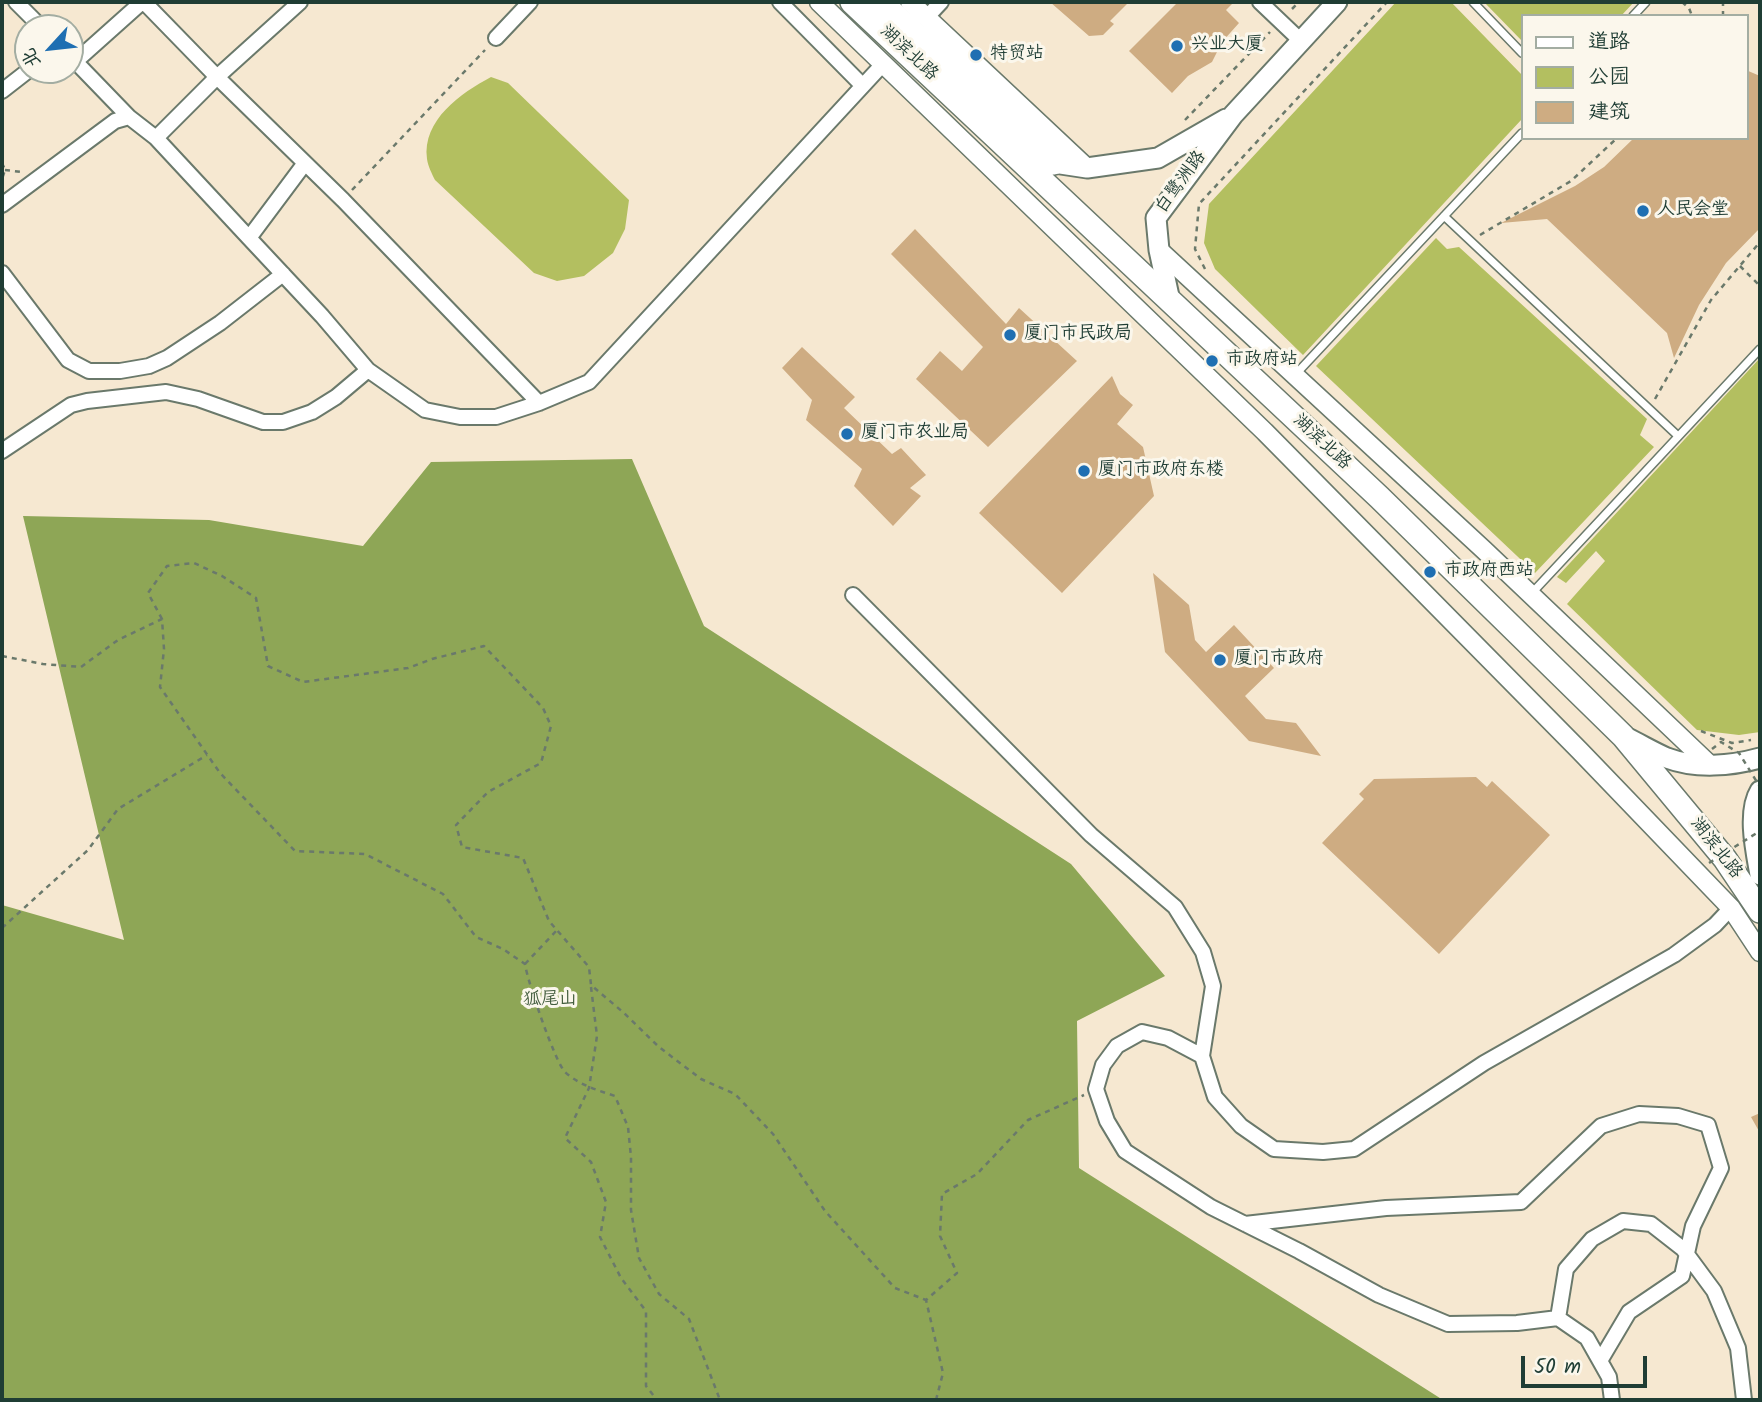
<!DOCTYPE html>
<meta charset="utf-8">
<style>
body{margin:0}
#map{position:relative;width:1762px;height:1402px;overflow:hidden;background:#f6e8d1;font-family:Kalam,"LXGW WenKai TC",sans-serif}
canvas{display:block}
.frame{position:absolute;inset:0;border:4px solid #1f3d34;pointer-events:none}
.legend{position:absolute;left:1521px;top:14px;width:228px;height:126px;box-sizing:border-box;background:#fbf7ec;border:2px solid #a3ada2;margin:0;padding:9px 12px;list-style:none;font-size:21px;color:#1f3d34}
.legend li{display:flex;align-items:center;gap:14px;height:35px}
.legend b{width:35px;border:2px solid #a3ada2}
.north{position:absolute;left:14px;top:14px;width:70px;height:70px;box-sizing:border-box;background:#fbf7ec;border:2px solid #a3ada2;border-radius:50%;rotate:243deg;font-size:19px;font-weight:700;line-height:28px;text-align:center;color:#1f3d34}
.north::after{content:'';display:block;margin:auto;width:24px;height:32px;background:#1f6fb2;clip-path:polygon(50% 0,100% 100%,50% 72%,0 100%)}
.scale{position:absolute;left:1521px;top:1356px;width:126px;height:32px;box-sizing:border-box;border:4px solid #1f3d34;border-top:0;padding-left:9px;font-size:21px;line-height:24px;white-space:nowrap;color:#1f3d34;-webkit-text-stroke:5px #fbf7ec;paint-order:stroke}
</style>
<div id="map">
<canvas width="1762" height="1402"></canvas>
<div class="frame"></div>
<ul class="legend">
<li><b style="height:9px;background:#fff"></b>道路</li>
<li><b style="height:19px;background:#b3bf60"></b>公园</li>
<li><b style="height:19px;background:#ceac82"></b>建筑</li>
</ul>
<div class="north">北</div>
<div class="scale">50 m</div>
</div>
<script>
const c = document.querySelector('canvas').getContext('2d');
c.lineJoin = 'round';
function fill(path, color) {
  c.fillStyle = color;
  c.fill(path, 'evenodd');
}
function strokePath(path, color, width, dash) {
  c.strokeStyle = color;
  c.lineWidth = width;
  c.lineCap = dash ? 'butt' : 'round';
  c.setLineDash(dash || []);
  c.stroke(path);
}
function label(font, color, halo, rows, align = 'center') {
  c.font = font + ' Kalam,"LXGW WenKai TC",sans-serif';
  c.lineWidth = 6;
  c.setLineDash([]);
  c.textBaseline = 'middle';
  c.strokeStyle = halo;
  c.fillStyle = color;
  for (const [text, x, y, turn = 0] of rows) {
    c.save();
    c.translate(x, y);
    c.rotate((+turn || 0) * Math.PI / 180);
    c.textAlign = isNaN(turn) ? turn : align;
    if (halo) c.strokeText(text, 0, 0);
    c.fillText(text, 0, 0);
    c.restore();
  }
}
fill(new Path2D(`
 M1396 2H1451L1522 75V119L1303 355 1215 269 1204 243 1209 204Z
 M1484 2H1634L1621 16H1522V41Z
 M491 77 508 83 629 200 625 229 613 253 584 276 557 281 534 273 435 180C432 174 428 166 427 159 422 120 461 93 491 77Z
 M1436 238 1447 249 1459 247 1647 419 1640 435 1654 447 1535 573 1316 366Z
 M1760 358V732L1739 735 1697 730 1567 604 1605 561 1596 551 1566 583 1557 577Z`), '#b3bf60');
fill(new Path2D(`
 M632 459 704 626 1071 864 1165 976 1077 1021 1079 1168 1443 1400H2V905L124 940 23 516 209 520 363 546 431 462Z`), '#8ea656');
fill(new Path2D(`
 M1050 2H1129L1110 21 1114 24 1103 35 1089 36Z
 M1178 2H1234L1226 10 1239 23 1222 42 1212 62 1188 76 1172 93 1129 51Z
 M1746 70 1760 76V228L1726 263 1699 305 1674 358 1667 333 1547 219 1501 223 1575 186 1604 167 1634 138H1746Z
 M915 229 1006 324 1019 308 1077 361 988 447 916 379 940 351 962 371 983 347 891 254Z
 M802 347 855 397 844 408 892 454 901 448 926 475 910 488 921 496 893 526 854 486 862 469 806 420 812 400 782 368Z
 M1112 376 1120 394 1133 405 1117 424 1143 447 1154 496 1062 593 979 513Z
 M1153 573 1189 605 1195 640 1206 652 1234 625 1274 668 1245 696 1266 719 1296 723 1321 756 1249 741 1165 652Z
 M1476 777 1487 787 1492 781 1550 835 1439 954 1322 843 1364 799 1359 794 1374 779Z
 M1760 1113V1133L1751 1117Z`), '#ceac82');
const service = new Path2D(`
 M1473 2 1522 53
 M1633 16 1646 2
 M1444 216 1678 436
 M1295 375 1522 133
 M1531 594 1760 349`);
const minor = new Path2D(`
 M16 2 42 28
 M144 2 217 77 343 200 539 403
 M780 2 862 85
 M1260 2 1301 41
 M927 17 941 2
 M496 38 530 2
 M70 56 129 117 156 138 249 238
 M76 61 142 2
 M2 91 29 70
 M156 138 217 77 300 2
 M305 163 249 238 322 316 368 370 425 410 460 417H496L539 403 589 382 883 64
 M2 205 115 121 129 117
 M2 273 68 360 89 371H120L149 366 167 358 220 323 283 274
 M2 451 71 405 87 401 166 392 198 399 263 422H283L312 412 336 397 368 370
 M853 595 1091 835 1175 907 1203 952 1213 986 1202 1056 1215 1097 1241 1126 1274 1149 1323 1152 1354 1149 1484 1063 1674 955 1715 925 1731 908
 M1202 1056 1168 1038 1142 1032 1117 1046 1103 1065 1096 1089 1107 1121 1125 1151 1211 1207 1299 1251 1379 1295 1448 1324 1517 1323 1558 1318 1587 1338 1609 1377 1612 1400
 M1245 1224 1386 1208 1521 1202 1601 1126 1639 1114 1678 1116 1708 1125 1721 1168 1693 1226 1682 1276 1629 1312 1600 1361
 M1558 1318 1566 1269 1592 1239 1623 1221 1651 1224 1683 1249 1714 1291 1738 1348 1744 1400`);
const tertiary = new Path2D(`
 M819 2 1265 432 1580 751 1731 908 1760 952
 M910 2 1087 168
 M1159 250 1484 550 1710 765`);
const secondary = new Path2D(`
 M1054 163 1087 168 1158 158 1226 119
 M1170 301 1159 250 1156 218 1233 115 1337 2
 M1627 738C1640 744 1653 752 1667 758 1696 769 1731 766 1760 758
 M1760 791C1747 812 1756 852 1760 875`);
const primary = new Path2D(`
 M852 2 1379 497 1623 736 1725 859 1760 911
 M881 2 1054 163`);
strokePath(service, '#6a796b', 10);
strokePath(minor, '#6a796b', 18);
strokePath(tertiary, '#6a796b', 21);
strokePath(secondary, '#6a796b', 23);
strokePath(primary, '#6a796b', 26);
strokePath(new Path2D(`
 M1682 2 1689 8 1692 16
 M1292 9 1299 2
 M1723 16V2
 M1185 120 1270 32
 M2 163 5 170 2 179
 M5 170 22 172
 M352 190 485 50
 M1480 235 1571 181 1617 138
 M1740 266 1760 286
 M1205 269 1195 249 1199 204 1387 2
 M1655 399 1711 300 1760 242
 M162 619 148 593 167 566 194 563 222 576 256 598 268 666 303 682 408 668 432 659 484 646 543 708 551 726 541 763 488 792 456 825 462 847 523 858 549 921 589 967 591 985 624 1013 659 1047 701 1079 735 1094 773 1134 825 1211 895 1288 926 1300
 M2 656 43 664 81 667 118 640 162 619 164 649 160 687 220 773 295 851 365 854 443 894 476 937 503 949 525 964C527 980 555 1062 565 1072 579 1085 597 1090 615 1096L628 1127 631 1157V1210L639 1258 659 1294 689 1319 720 1400
 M1701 731 1732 743 1751 740
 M2 928 88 850 118 809 207 755
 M525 964 558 929
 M591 987 597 1036 589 1088 565 1138 591 1162 606 1202 600 1237 621 1278 646 1311V1386L657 1400
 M936 1400 943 1373 926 1300 957 1273 940 1236 942 1194 977 1174 1028 1120 1084 1095`), '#6a796b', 2.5, [5, 5]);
strokePath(service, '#fff', 7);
strokePath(minor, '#fff', 14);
strokePath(tertiary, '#fff', 18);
strokePath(secondary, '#fff', 19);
strokePath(primary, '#fff', 23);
strokePath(new Path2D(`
 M1712 749 1721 742 1739 753 1760 787
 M1709 863 1760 831`), '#6a796b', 2.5, [5, 5]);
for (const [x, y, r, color] of [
 [1177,46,7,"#1f6fb2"],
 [976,55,7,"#1f6fb2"],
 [1643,211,7,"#1f6fb2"],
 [1010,335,7,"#1f6fb2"],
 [1212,361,7,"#1f6fb2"],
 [847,434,7,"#1f6fb2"],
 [1084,471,7,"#1f6fb2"],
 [1430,572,7,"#1f6fb2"],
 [1220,660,7,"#1f6fb2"]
]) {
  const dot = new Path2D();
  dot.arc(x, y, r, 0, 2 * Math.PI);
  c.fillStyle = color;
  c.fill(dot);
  strokePath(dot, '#fbf7ec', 2.5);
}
label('18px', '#1f3d34', '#fbf7ec', [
 ["兴业大厦",1191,46],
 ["特贸站",990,55],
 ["人民会堂",1657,211],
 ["厦门市民政局",1024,335],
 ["市政府站",1226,361],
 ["厦门市农业局",861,434],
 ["厦门市政府东楼",1098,471],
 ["市政府西站",1444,572],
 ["厦门市政府",1234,660]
], 'left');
label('18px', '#1f3d34', '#fbf7ec', [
 ["湖滨北路",908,54,43],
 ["白鹭洲路",1182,183,-54],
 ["湖滨北路",1321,443,43],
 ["湖滨北路",1715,849,52]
]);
label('18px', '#445e3f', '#fbf7ec', [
 ["狐尾山",550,1001]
]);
</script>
